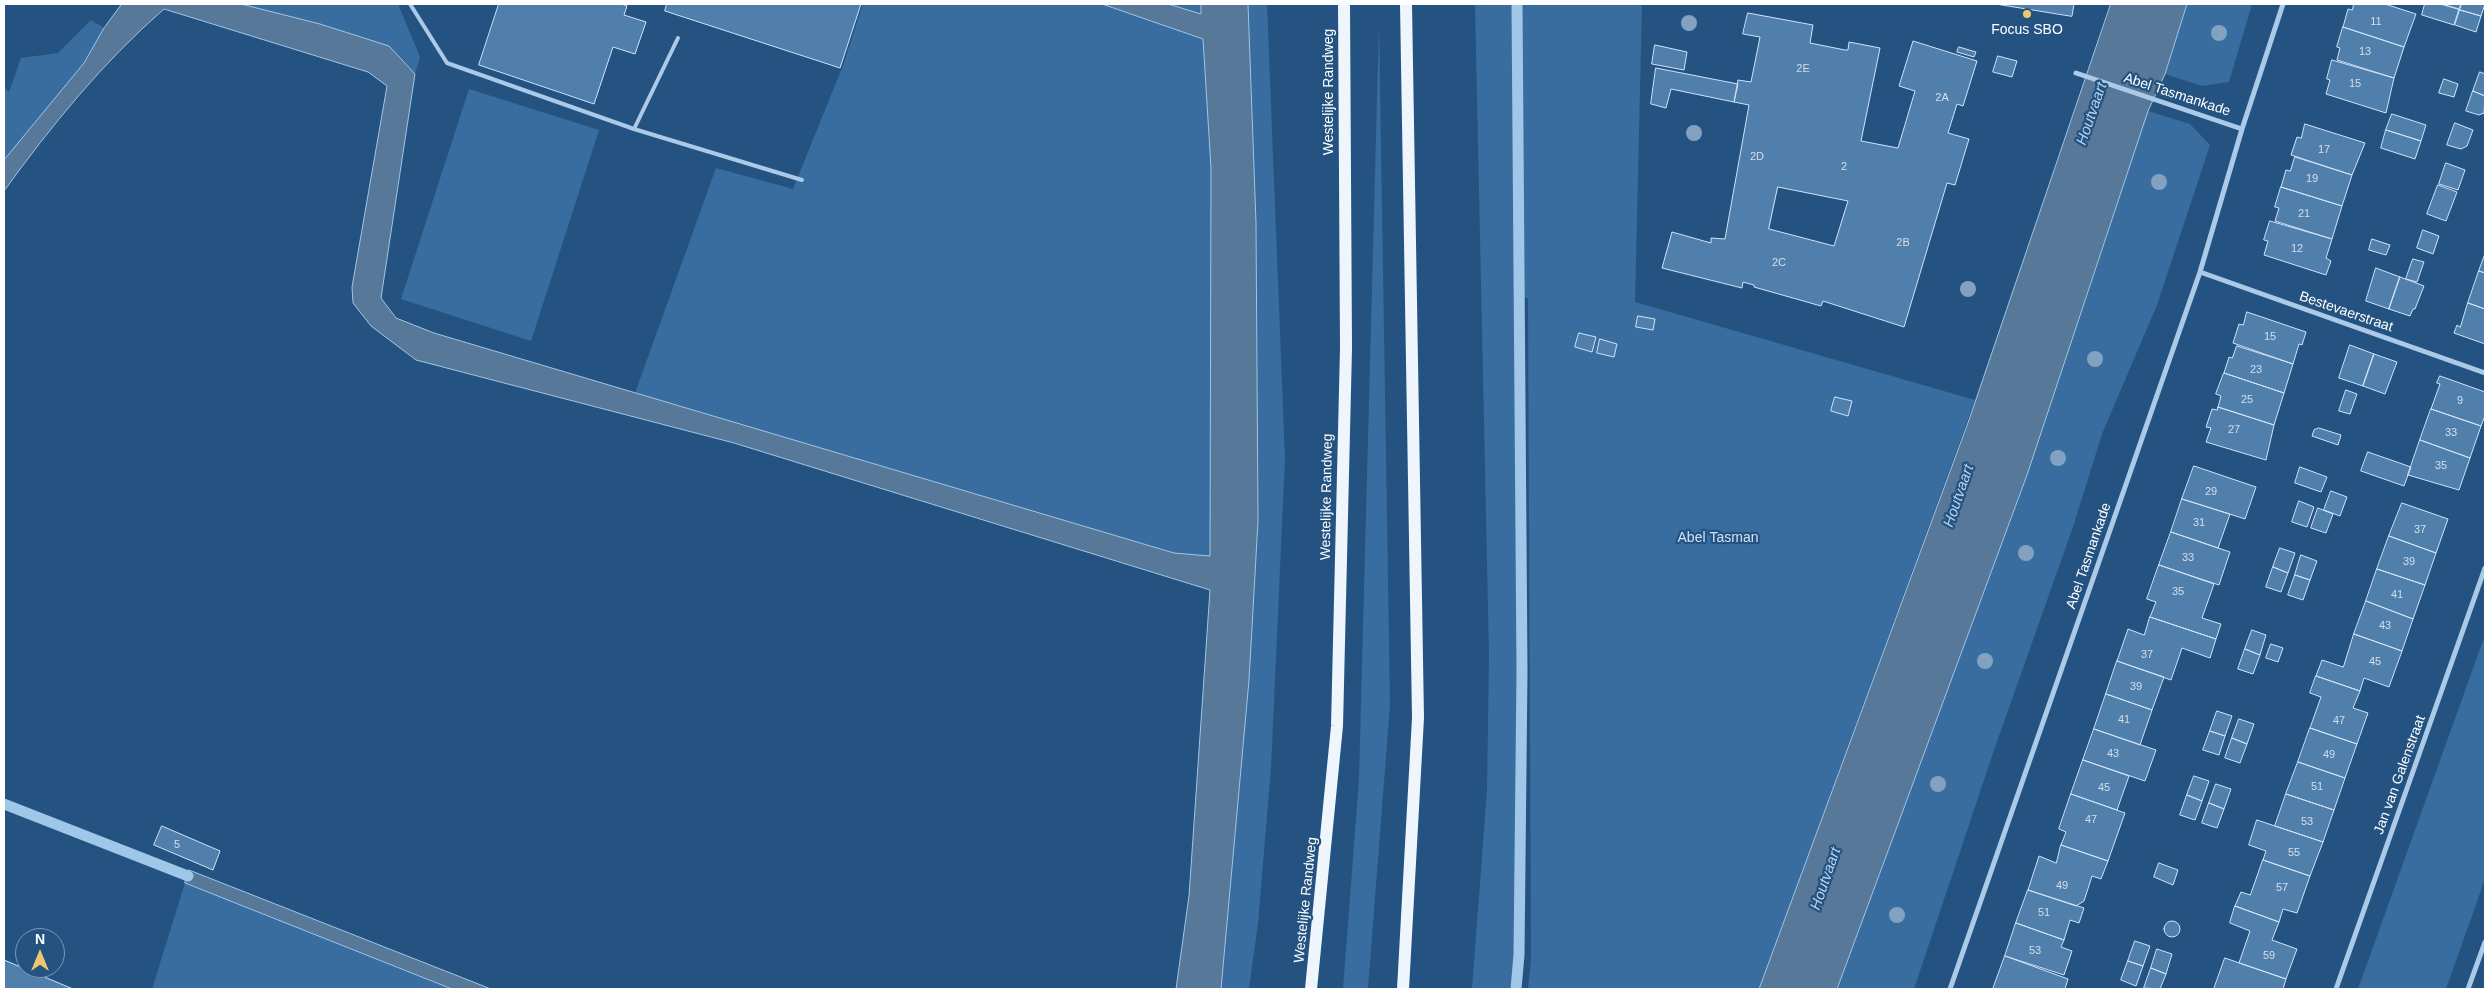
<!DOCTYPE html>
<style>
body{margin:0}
#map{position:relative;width:2489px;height:993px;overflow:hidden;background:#245382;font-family:Arial,sans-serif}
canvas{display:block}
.frame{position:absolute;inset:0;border:5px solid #fff;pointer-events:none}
.north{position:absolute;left:15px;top:928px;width:50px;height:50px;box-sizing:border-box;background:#245382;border:1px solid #7c98b4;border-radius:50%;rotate:0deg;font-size:14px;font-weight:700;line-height:20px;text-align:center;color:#fff}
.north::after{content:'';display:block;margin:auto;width:18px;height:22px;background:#f1c570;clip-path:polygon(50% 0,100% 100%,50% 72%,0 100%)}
</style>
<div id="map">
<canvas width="2489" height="993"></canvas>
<div class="frame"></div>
<div class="north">N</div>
</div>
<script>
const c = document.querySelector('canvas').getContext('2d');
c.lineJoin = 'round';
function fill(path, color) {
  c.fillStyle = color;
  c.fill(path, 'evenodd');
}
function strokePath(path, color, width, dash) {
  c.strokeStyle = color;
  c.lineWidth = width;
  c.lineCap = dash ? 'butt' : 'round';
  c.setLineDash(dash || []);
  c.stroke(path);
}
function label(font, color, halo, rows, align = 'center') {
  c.font = font + ' Arial,sans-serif';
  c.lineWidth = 4.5;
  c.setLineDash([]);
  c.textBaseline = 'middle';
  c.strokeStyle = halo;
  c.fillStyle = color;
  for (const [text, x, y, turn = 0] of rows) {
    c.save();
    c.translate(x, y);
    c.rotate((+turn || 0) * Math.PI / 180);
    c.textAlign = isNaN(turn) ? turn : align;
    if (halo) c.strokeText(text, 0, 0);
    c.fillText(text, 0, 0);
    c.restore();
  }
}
fill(new Path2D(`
 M238 4H398L420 57 415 74Z
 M863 4H1102L1203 39 1211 168 1210 557 1174 553 635 393 716 168 793 189 844 63Z
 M1168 4H1201V15Z
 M1248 4H1267L1285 459 1271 768 1258 923 1249 989H1221L1249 680 1258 521 1256 223Z
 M1475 4H1642L1635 302 1975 400 1759 989H1528L1531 959 1528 298 1515 299 1518 653 1514 989H1472L1487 790 1489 655Z
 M2187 4H2252L2229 82 2202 86 2165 74Z
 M91 20 104 28 84 63 4 160V87L9 92 21 58 58 53Z
 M1379 23 1390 704 1368 989H1343L1359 779Z
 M469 89 599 130 531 341 401 299Z
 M2148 111 2190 124 2210 145 2157 305 2102 434 2073 527 1994 750 1914 989H1837L2027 475Z
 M2485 635V879L2446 989H2358Z
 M185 883 452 989H152Z`), '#396d9f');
const water = new Path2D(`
 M122 4H241L320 24 389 46 415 74 381 298 396 318 434 333 1174 553 1210 556 1211 168 1203 39 1102 4H1168L1201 14V4H1248L1256 223 1258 521 1249 680 1221 989H1176L1189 896 1210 590 734 443 416 360 371 326 353 303 352 287 387 86 368 72 164 9C103 62 51 126 4 191V160L84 63 104 28Z
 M2111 4H2187L2165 74 2148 111 2027 475 1837 989H1759L1969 420Z
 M189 870 491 989H452L185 883Z`);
fill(water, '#577899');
strokePath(water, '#a0c6e8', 1);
strokePath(new Path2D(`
 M4 804 188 876
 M1516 989 1519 955 1522 671 1517 4`), '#a0c6e8', 11);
const building = new Path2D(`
 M499 4H622L627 6 624 15 646 22 635 54 613 47 594 104 479 65Z
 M667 4H861L840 68 665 11Z
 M1996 4H2074L2072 16Z
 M2354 4H2385L2416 14 2404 47 2343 27 2348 9 2352 10Z
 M2425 4H2441L2459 9 2454 25 2422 15Z
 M2441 4H2461L2459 9Z
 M2462 4H2485L2481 16 2460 10Z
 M2460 10 2481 16 2476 32 2455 25Z
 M1748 13 1813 25 1810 43 1845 50H1848L1849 42 1880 48 1861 141 1898 148 1915 91 1899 86 1913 41 1977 61 1963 106 1957 104 1948 133 1969 139 1955 185 1947 183 1904 327 1823 301 1821 306 1754 287V285L1743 282 1742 288 1662 268 1672 232 1711 243V238L1725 239 1749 105 1734 102 1738 80 1751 82 1760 37 1743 34ZM1778 187 1848 201 1834 246 1769 229Z
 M2343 27 2404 47 2394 78 2337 60 2340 48 2337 47Z
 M1655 45 1687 52 1684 70 1652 64Z
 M1959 47 1976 52 1974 57 1957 52Z
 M1998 56 2017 61 2012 77 1993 72Z
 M2332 60 2394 78 2386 113 2326 94 2330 80 2327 79Z
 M1656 68 1738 84 1734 102 1671 89 1666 108 1651 104Z
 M2480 72 2485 74V96L2473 91Z
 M2444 79 2458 84 2454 97 2439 93Z
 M2473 91 2485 96 2484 113 2479 115 2466 111Z
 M2392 114 2426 125 2421 141 2386 130Z
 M2455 123 2473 130 2467 146 2461 149 2447 145Z
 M2305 124 2365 143 2352 175 2291 155 2297 137 2301 138Z
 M2386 130 2421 141 2415 159 2381 148Z
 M2295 157 2352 175 2342 206 2281 187 2286 170 2290 171Z
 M2446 163 2465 170 2458 190 2439 184Z
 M2438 185 2457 192 2446 221 2427 214Z
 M2281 187 2342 206 2332 239 2275 221 2279 208 2275 207Z
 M2270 221 2332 239 2326 258 2331 261 2326 275 2264 255 2268 241 2264 240Z
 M2423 230 2439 236 2433 254 2417 248Z
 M2372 239 2390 245 2386 255 2369 250Z
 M2485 254V273L2479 271Z
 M2413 259 2424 262 2417 282 2406 279Z
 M2376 268 2400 277 2389 309 2366 301Z
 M2479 271 2485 273V309L2468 303Z
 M2400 277 2424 286 2415 309H2413L2410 316 2389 309Z
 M2468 303 2485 309V344L2454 333 2457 325 2460 327Z
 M2247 312 2306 332 2302 345 2299 344 2293 364 2233 343 2239 324 2243 325Z
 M1638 316 1655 319 1653 330 1636 327Z
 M1579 333 1596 337 1592 352 1575 347Z
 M1600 339 1617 344 1614 357 1597 353Z
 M2350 345 2374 354 2363 386 2339 378Z
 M2237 346 2293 364 2284 393 2224 373 2229 357 2232 358Z
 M2374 354 2397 362 2385 394 2363 386Z
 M2224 373 2284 393 2274 425 2218 407 2221 396 2216 394Z
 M2440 376 2485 392V416L2481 426 2431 409 2440 384 2437 383Z
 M2346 390 2357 394 2350 414 2339 411Z
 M1835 397 1852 401 1848 416 1831 411Z
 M2218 407 2274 425 2266 460 2206 442 2211 428 2206 427 2212 409 2217 410Z
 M2431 409 2481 426 2470 458 2420 440Z
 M2319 428 2341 435 2338 445 2312 436 2314 430Z
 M2420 440 2470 458 2459 490 2408 475Z
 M2368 452 2411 467 2404 486 2361 471Z
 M2194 466 2256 487 2245 519 2182 499Z
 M2300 467 2327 477 2321 492 2295 483Z
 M2331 491 2347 497 2340 516 2324 510Z
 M2182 499 2230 514 2218 548 2171 532Z
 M2299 501 2314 507 2307 527 2292 522Z
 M2402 503 2448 519 2436 553 2389 536Z
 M2318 508 2333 514 2326 533 2311 528Z
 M2171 532 2230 552 2219 585 2159 565Z
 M2389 536 2436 553 2425 585 2377 569Z
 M2280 548 2295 553 2288 573 2273 567Z
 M2301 555 2317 561 2310 580 2295 575Z
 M2159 565 2214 584 2202 618 2221 624 2216 639 2150 617 2156 602 2147 599Z
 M2273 567 2288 573 2281 592 2266 587Z
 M2377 569 2425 585 2413 619 2366 601Z
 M2295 575 2310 580 2303 600 2288 595Z
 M2366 601 2413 619 2402 651 2354 634Z
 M2150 617 2216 639 2210 658 2182 648 2171 680 2117 661 2128 629 2144 635Z
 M2252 630 2266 635 2260 655 2245 649Z
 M2354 634 2402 651 2389 687 2364 678 2360 691 2316 676 2322 660 2343 667Z
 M2271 644 2283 648 2278 662 2266 658Z
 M2245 649 2260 655 2253 674 2238 669Z
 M2117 661 2164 677 2152 710 2106 694Z
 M2316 676 2360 691 2353 708 2368 713 2357 744 2310 728 2321 697 2310 693Z
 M2106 694 2152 710 2140 745 2094 729Z
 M2217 711 2232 716 2225 736 2210 731Z
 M2239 719 2254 724 2247 744 2232 738Z
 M2310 728 2357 744 2345 778 2298 762Z
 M2094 729 2156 750 2145 781 2083 760Z
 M2210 731 2225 736 2219 755 2203 750Z
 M2232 738 2247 744 2240 763 2225 758Z
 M2083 760 2129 776 2117 810 2071 794Z
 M2298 762 2345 778 2334 810 2286 794Z
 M2194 776 2209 781 2202 801 2187 795Z
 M2216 784 2231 789 2224 809 2209 803Z
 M2071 794 2125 813 2108 861 2061 845 2066 832 2059 829Z
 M2286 794 2334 810 2323 842 2275 826Z
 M2187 795 2202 801 2195 820 2180 815Z
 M2209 803 2224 809 2217 828 2202 823Z
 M2257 820 2323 842 2310 876 2263 860 2266 851 2249 845Z
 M162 826 220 851 213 870 154 845Z
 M2061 845 2108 861 2101 879 2092 876 2084 901 2076 906 2028 890 2039 856 2056 863Z
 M2263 860 2310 876 2297 913 2283 909 2279 922 2235 906 2241 892 2250 895Z
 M2159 863 2178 870 2173 885 2154 877Z
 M2028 890 2084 908 2079 923 2070 920 2064 940 2016 923Z
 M2235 906 2279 922 2272 940 2297 949 2286 979 2239 963 2250 931 2230 923Z
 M2164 929a8 8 0 1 1 16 0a8 8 0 1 1-16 0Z
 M2016 923 2064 940 2061 947 2072 951 2064 975 2005 956Z
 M2135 941 2150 946 2143 966 2128 961Z
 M2157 949 2172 954 2166 974 2151 968Z
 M2005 956 2068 979 2065 989H1993Z
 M2225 958 2286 979 2283 989H2214Z
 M4 960 73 989H4Z
 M2128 961 2143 966 2136 986 2121 980Z
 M2151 968 2166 974 2160 989 2144 988Z`);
fill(building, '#517fac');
strokePath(building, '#d0e3f6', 1);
strokePath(new Path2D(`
 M410 4 447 63 634 129
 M678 38 634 129 802 180`), '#accae7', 4);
strokePath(new Path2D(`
 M2076 73 2242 129
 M2200 272 2485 373
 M1950 989 2200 272 2242 129 2283 4
 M2336 989 2485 568
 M2468 989 2485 942`), '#accae7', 5);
strokePath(new Path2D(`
 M1311 989 1337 726 1346 348 1344 4
 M1403 989 1418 718 1406 4`), '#eef5fd', 12);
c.fillStyle = '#83a2c2';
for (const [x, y] of [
 [1689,23],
 [2219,33],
 [1694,133],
 [2159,182],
 [1968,289],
 [2095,359],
 [2058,458],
 [2026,553],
 [1985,661],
 [1938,784],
 [1897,915]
]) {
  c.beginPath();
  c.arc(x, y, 8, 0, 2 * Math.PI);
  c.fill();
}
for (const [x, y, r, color] of [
 [2027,14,5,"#f1c570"]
]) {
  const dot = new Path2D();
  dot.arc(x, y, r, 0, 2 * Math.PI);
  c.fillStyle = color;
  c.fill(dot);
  strokePath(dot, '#245382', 2);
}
label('11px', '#d4dfea', null, [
 ["11",2376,22],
 ["13",2365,52],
 ["2E",1803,69],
 ["15",2355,84],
 ["2A",1942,98],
 ["17",2324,150],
 ["2D",1757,157],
 ["2",1844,167],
 ["19",2312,179],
 ["21",2304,214],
 ["2B",1903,243],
 ["12",2297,249],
 ["2C",1779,263],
 ["15",2270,337],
 ["23",2256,370],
 ["25",2247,400],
 ["9",2460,401],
 ["27",2234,430],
 ["33",2451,433],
 ["35",2441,466],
 ["29",2211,492],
 ["31",2199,523],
 ["37",2420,530],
 ["33",2188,558],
 ["39",2409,562],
 ["35",2178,592],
 ["41",2397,595],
 ["43",2385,626],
 ["37",2147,655],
 ["45",2375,662],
 ["39",2136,687],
 ["41",2124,720],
 ["47",2339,721],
 ["43",2113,754],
 ["49",2329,755],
 ["51",2317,787],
 ["45",2104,788],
 ["47",2091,820],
 ["53",2307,822],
 ["5",177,845],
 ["55",2294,853],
 ["49",2062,886],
 ["57",2282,888],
 ["51",2044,913],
 ["53",2035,951],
 ["59",2269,956]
]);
label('14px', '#fff', '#245382', [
 ["Focus SBO",2027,30]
]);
label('14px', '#fff', '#245382', [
 ["Westelijke Randweg",1329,92,-90],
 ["Abel Tasmankade",2177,95,18],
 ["Bestevaerstraat",2346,312,19],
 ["Westelijke Randweg",1327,497,-89],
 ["Abel Tasmankade",2089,556,-71],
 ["Jan van Galenstraat",2400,775,-70],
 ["Westelijke Randweg",1306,900,-84]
]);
label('14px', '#d0e3f6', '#245382', [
 ["Abel Tasman",1718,538]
]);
label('italic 15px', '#b8d4ef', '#245382', [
 ["Houtvaart",2092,114,-71],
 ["Houtvaart",1959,496,-71],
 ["Houtvaart",1826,879,-71]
]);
</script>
